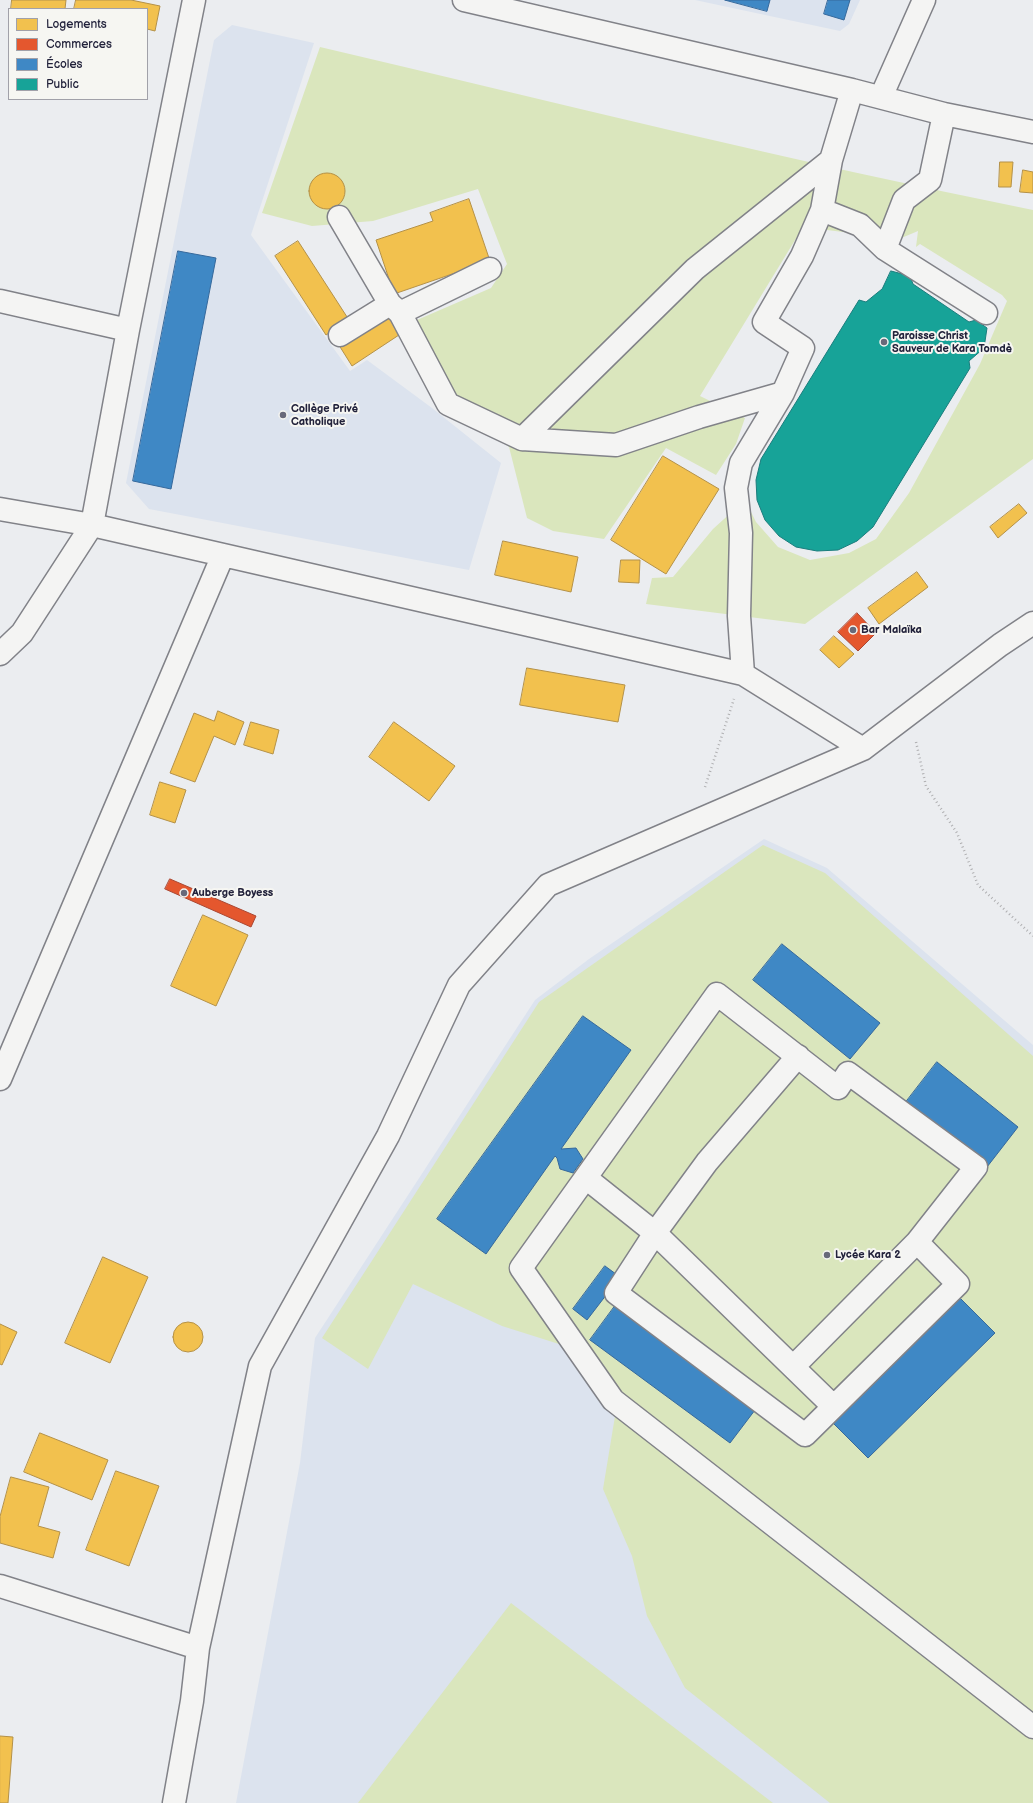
<!DOCTYPE html>
<meta charset="utf-8">
<style>
body{margin:0}
#map{position:relative;width:1033px;height:1803px;overflow:hidden;background:#ebedf0;font-family:"Balsamiq Sans",sans-serif}
canvas{display:block}
.legend{position:absolute;left:8px;top:8px;width:140px;height:92px;box-sizing:border-box;background:#f6f6f2;border:1px solid #a1a1a9;margin:0;padding:5px 7px;list-style:none;font-size:12px;color:#22223b}
.legend li{display:flex;align-items:center;gap:8px;height:20px}
.legend b{width:20px;border:1px solid #a1a1a9}
</style>
<div id="map">
<canvas width="1033" height="1803"></canvas>
<ul class="legend">
<li><b style="height:11px;background:#f2c14e"></b>Logements</li>
<li><b style="height:11px;background:#e4572e"></b>Commerces</li>
<li><b style="height:11px;background:#3f88c5"></b>Écoles</li>
<li><b style="height:11px;background:#17a398"></b>Public</li>
</ul>
</div>
<script>
const c = document.querySelector('canvas').getContext('2d');
c.lineJoin = 'round';
function fill(path, color) {
  c.fillStyle = color;
  c.fill(path, 'evenodd');
}
function strokePath(path, color, width, dash) {
  c.strokeStyle = color;
  c.lineWidth = width;
  c.lineCap = dash ? 'butt' : 'round';
  c.setLineDash(dash || []);
  c.stroke(path);
}
function label(font, color, halo, rows, align = 'center') {
  c.font = font + ' "Balsamiq Sans",sans-serif';
  c.lineWidth = 4;
  c.setLineDash([]);
  c.textBaseline = 'middle';
  c.strokeStyle = halo;
  c.fillStyle = color;
  for (const [text, x, y, turn = 0] of rows) {
    c.save();
    c.translate(x, y);
    c.rotate((+turn || 0) * Math.PI / 180);
    c.textAlign = isNaN(turn) ? turn : align;
    if (halo) c.strokeText(text, 0, 0);
    c.fillText(text, 0, 0);
    c.restore();
  }
}
fill(new Path2D(`
 M695 0H860L849 24 840 31Z
 M232 25 314 43 251 235 350 371 367 360 432 408 501 463 469 570 149 509 126 483 214 40Z
 M764 839 827 868 1033 1045V1803H236L300 1463 315 1338 535 1000 589 959Z`), '#dce3ee');
fill(new Path2D(`
 M320 47C557 103 794 162 1033 210V459L805 624 646 604 652 578 673 577 713 529 745 500 756 522 778 547 810 560 849 553 876 539 909 493 980 364 1007 301 1002 295 920 244 916 247 918 231 899 239 803 227 700 396 745 418 736 444 716 475 666 448 604 539 553 531 527 518 509 447 492 434 447 389 410 323 491 288 507 264 478 189 373 221 312 226 262 213Z
 M763 845 825 873 1033 1056V1803H830L685 1688 647 1616 632 1556 603 1489 616 1410 581 1351 502 1326 413 1284 368 1369 322 1338 539 1002Z
 M511 1603 773 1803H358Z`), '#dae6bd');
const homes = new Path2D(`
 M12 0H66L65 9H11Z
 M76 0H131L160 6 155 31 147 29V9H74Z
 M1000 162H1013L1011 187H999Z
 M1023 170 1033 172V193L1020 192Z
 M309 191a18 18 0 1 1 36 0a18 18 0 1 1-36 0Z
 M469 199 490 261 394 294 376 240 433 221 430 213Z
 M298 241 349 320 326 335 275 256Z
 M386 309 402 333 352 366 337 342Z
 M663 456 719 489 666 574 611 540Z
 M1019 504 1027 513 998 538 990 527Z
 M503 541 578 557 571 592 495 575Z
 M621 560H640L639 583 619 582Z
 M917 572 928 587 879 624 868 608Z
 M834 636 854 654 839 668 820 650Z
 M527 668 625 685 618 722 520 705Z
 M218 711 244 722 235 745 214 736 195 782 170 773 194 713 214 721Z
 M251 722 279 730 273 754 244 745Z
 M394 722 455 766 429 801 369 757Z
 M160 782 186 790 175 823 150 815Z
 M203 915 248 935 216 1006 171 986Z
 M103 1257 148 1277 110 1363 65 1343Z
 M173 1337a15 15 0 1 1 30 0a15 15 0 1 1-30 0Z
 M0 1324 17 1332 2 1365 0 1364Z
 M40 1433 108 1460 92 1500 24 1472Z
 M116 1471 159 1486 129 1566 86 1550Z
 M11 1477 49 1487 38 1526 60 1532 53 1558 0 1543V1517Z
 M0 1736 13 1737 8 1803H0Z`);
fill(homes, '#f2c14e');
strokePath(homes, '#b49148', 1);
const shops = new Path2D(`
 M857 613 876 633 858 651 838 632Z
 M170 879 256 916 251 927 165 889Z`);
fill(shops, '#e4572e');
strokePath(shops, '#aa4732', 1);
const schools = new Path2D(`
 M725 0H770L767 11Z
 M828 0H850L844 20 824 14Z
 M178 251 216 258 171 489 133 481Z
 M782 944 880 1023 850 1059 753 980Z
 M583 1016 631 1050 561 1149 576 1148 583 1159 573 1173 560 1169 557 1158 555 1156 486 1254 437 1219Z
 M937 1062 1018 1127 987 1167 906 1102Z
 M605 1266 620 1277 587 1320 573 1309Z
 M959 1297 995 1333 868 1458 832 1422Z
 M615 1306 755 1410 730 1443 590 1340Z`);
fill(schools, '#3f88c5');
strokePath(schools, '#36699c', 1);
const public = new Path2D(`
 M891 271 910 276 913 284 969 322 976 320 987 328 984 348 969 361 970 368 873 527 857 541 838 550 817 551 796 547 779 536 765 520 757 500 756 480 761 459 859 300 866 302 882 289Z`);
fill(public, '#17a398');
strokePath(public, '#1a7c7c', 1);
const minor = new Path2D(`
 M464 0 852 90 944 114 1033 132
 M881 97 924 0
 M822 210 860 225 885 249 986 313
 M339 217 390 304 400 313
 M885 249 904 200 930 180 944 114
 M490 269 400 313 448 404 522 439 695 269 831 160 852 90
 M0 301 128 330
 M340 335 390 304
 M522 439 616 445 699 417 783 393
 M0 509 92 525 743 674 863 749
 M0 654 22 633 92 525 128 330 194 0
 M743 674 739 616 741 533 736 488 741 463 783 393 803 348 764 322 802 256 822 210 831 160
 M798 1056 707 1162 655 1233 616 1293 805 1435 958 1284 917 1242
 M0 1079 223 555
 M586 1178 655 1233 833 1406
 M793 1367 917 1242 976 1167 848 1073 838 1088 717 994 521 1268 613 1400 1033 1727
 M0 1586 198 1648
 M174 1803 192 1701 198 1648 260 1366 388 1136 459 985 548 885 863 749 1000 645 1033 623`);
strokePath(minor, '#818288', 25);
strokePath(new Path2D(`
 M916 742 926 786 957 833 978 885 1033 936
 M705 787 734 699`), '#afafb1', 2.5, [1, 3]);
strokePath(minor, '#f4f4f3', 22);
for (const [x, y, r, color] of [
 [884,342,4,"#68697a"],
 [283,415,4,"#68697a"],
 [853,630,4,"#68697a"],
 [184,893,4,"#68697a"],
 [827,1255,4,"#68697a"]
]) {
  const dot = new Path2D();
  dot.arc(x, y, r, 0, 2 * Math.PI);
  c.fillStyle = color;
  c.fill(dot);
  strokePath(dot, '#f6f6f2', 1.5);
}
label('bold 11px', '#22223b', '#f6f6f2', [
 ["Paroisse Christ",892,336],
 ["Sauveur de Kara Tomdè",892,349],
 ["Collège Privé",291,409],
 ["Catholique",291,422],
 ["Bar Malaïka",861,630],
 ["Auberge Boyess",192,893],
 ["Lycée Kara 2",835,1255]
], 'left');
</script>
